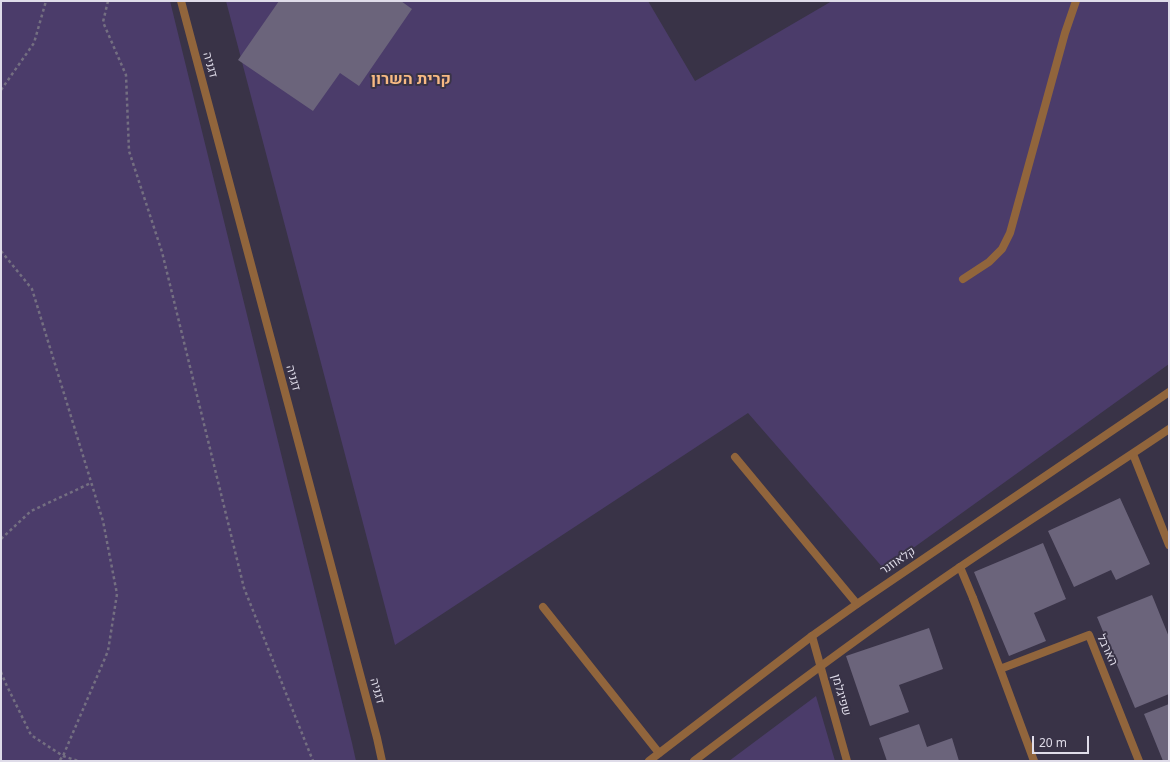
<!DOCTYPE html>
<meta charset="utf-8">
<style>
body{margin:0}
#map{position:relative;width:1170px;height:762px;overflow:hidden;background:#393347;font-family:"Noto Sans",sans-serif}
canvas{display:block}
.frame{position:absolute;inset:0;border:2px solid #dfdce9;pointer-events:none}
.scale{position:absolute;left:1032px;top:736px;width:57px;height:18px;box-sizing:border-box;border:2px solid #dfdce9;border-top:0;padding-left:5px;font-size:12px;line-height:14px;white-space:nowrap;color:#dfdce9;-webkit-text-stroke:3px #393347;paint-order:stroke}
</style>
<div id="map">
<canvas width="1170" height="762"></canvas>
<div class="frame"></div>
<div class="scale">20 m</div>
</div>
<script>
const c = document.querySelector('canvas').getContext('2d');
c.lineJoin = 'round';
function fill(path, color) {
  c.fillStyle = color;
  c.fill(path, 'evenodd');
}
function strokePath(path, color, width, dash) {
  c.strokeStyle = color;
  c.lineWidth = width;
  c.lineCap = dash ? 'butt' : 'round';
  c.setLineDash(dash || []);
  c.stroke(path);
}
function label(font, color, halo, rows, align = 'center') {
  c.font = font + ' "Noto Sans",Heebo,sans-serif';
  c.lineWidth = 4;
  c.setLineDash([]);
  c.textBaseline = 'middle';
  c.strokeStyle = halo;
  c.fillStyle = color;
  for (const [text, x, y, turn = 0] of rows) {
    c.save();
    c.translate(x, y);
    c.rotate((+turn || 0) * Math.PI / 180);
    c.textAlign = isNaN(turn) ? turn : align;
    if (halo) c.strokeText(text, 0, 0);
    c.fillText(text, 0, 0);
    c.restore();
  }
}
fill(new Path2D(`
 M1 1H170L352 743 356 761H1Z
 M226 1H648L695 81 832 1H1169V364L884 569 748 413 395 645Z
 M816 696 835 761H729Z`), '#4b3c6a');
fill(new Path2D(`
 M279 1H401L412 9 359 86 340 73 313 111 238 60Z
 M1120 498 1150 564 1116 580 1111 570 1074 587 1048 531Z
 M1043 543 1066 599 1034 613 1046 641 1009 656 974 572Z
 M1152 595 1169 637V694L1135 708 1097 617Z
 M929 628 943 669 899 685 909 712 870 726 846 656Z
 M1169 704V761H1163L1144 714Z
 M919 724 927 747 952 738 959 761H887L879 738Z`), '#6b647b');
strokePath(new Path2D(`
 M108 1 103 22 126 75 129 151 162 252 244 588 313 761
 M1 90 34 43 46 1
 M1 251 32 289 103 521 117 594 108 651 63 756 59 761
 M1 539 31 511 91 483
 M1 672 5 682 31 735 63 756 78 761`), '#746f81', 2.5, [3, 3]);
strokePath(new Path2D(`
 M963 279 989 262 1002 249 1010 233 1065 33 1076 1
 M735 457 857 604
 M543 607 659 753`), '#91653c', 8);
strokePath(new Path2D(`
 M960 567 973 598`), '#91653c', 8);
strokePath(new Path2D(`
 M1133 454 1169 545
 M973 598 1000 669 1034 761
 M812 636 847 761
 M1000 669 1089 635 1139 761`), '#91653c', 8);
strokePath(new Path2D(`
 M181 1 377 738 382 761
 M649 761 812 636 857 604 1169 392
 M694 761C781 695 869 629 960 567 1029 520 1100 476 1169 429`), '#91653c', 8);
label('12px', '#dfdce9', '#393347', [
 ["דגניה",210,65,75],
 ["דגניה",293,378,75],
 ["קלאוזנר",898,561,-34],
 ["הארבל",1107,650,65],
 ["דגניה",377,691,75],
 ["שפיגלמן",841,695,74]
]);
label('bold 16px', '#f7b983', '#393347', [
 ["קרית השרון",411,79]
]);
</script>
